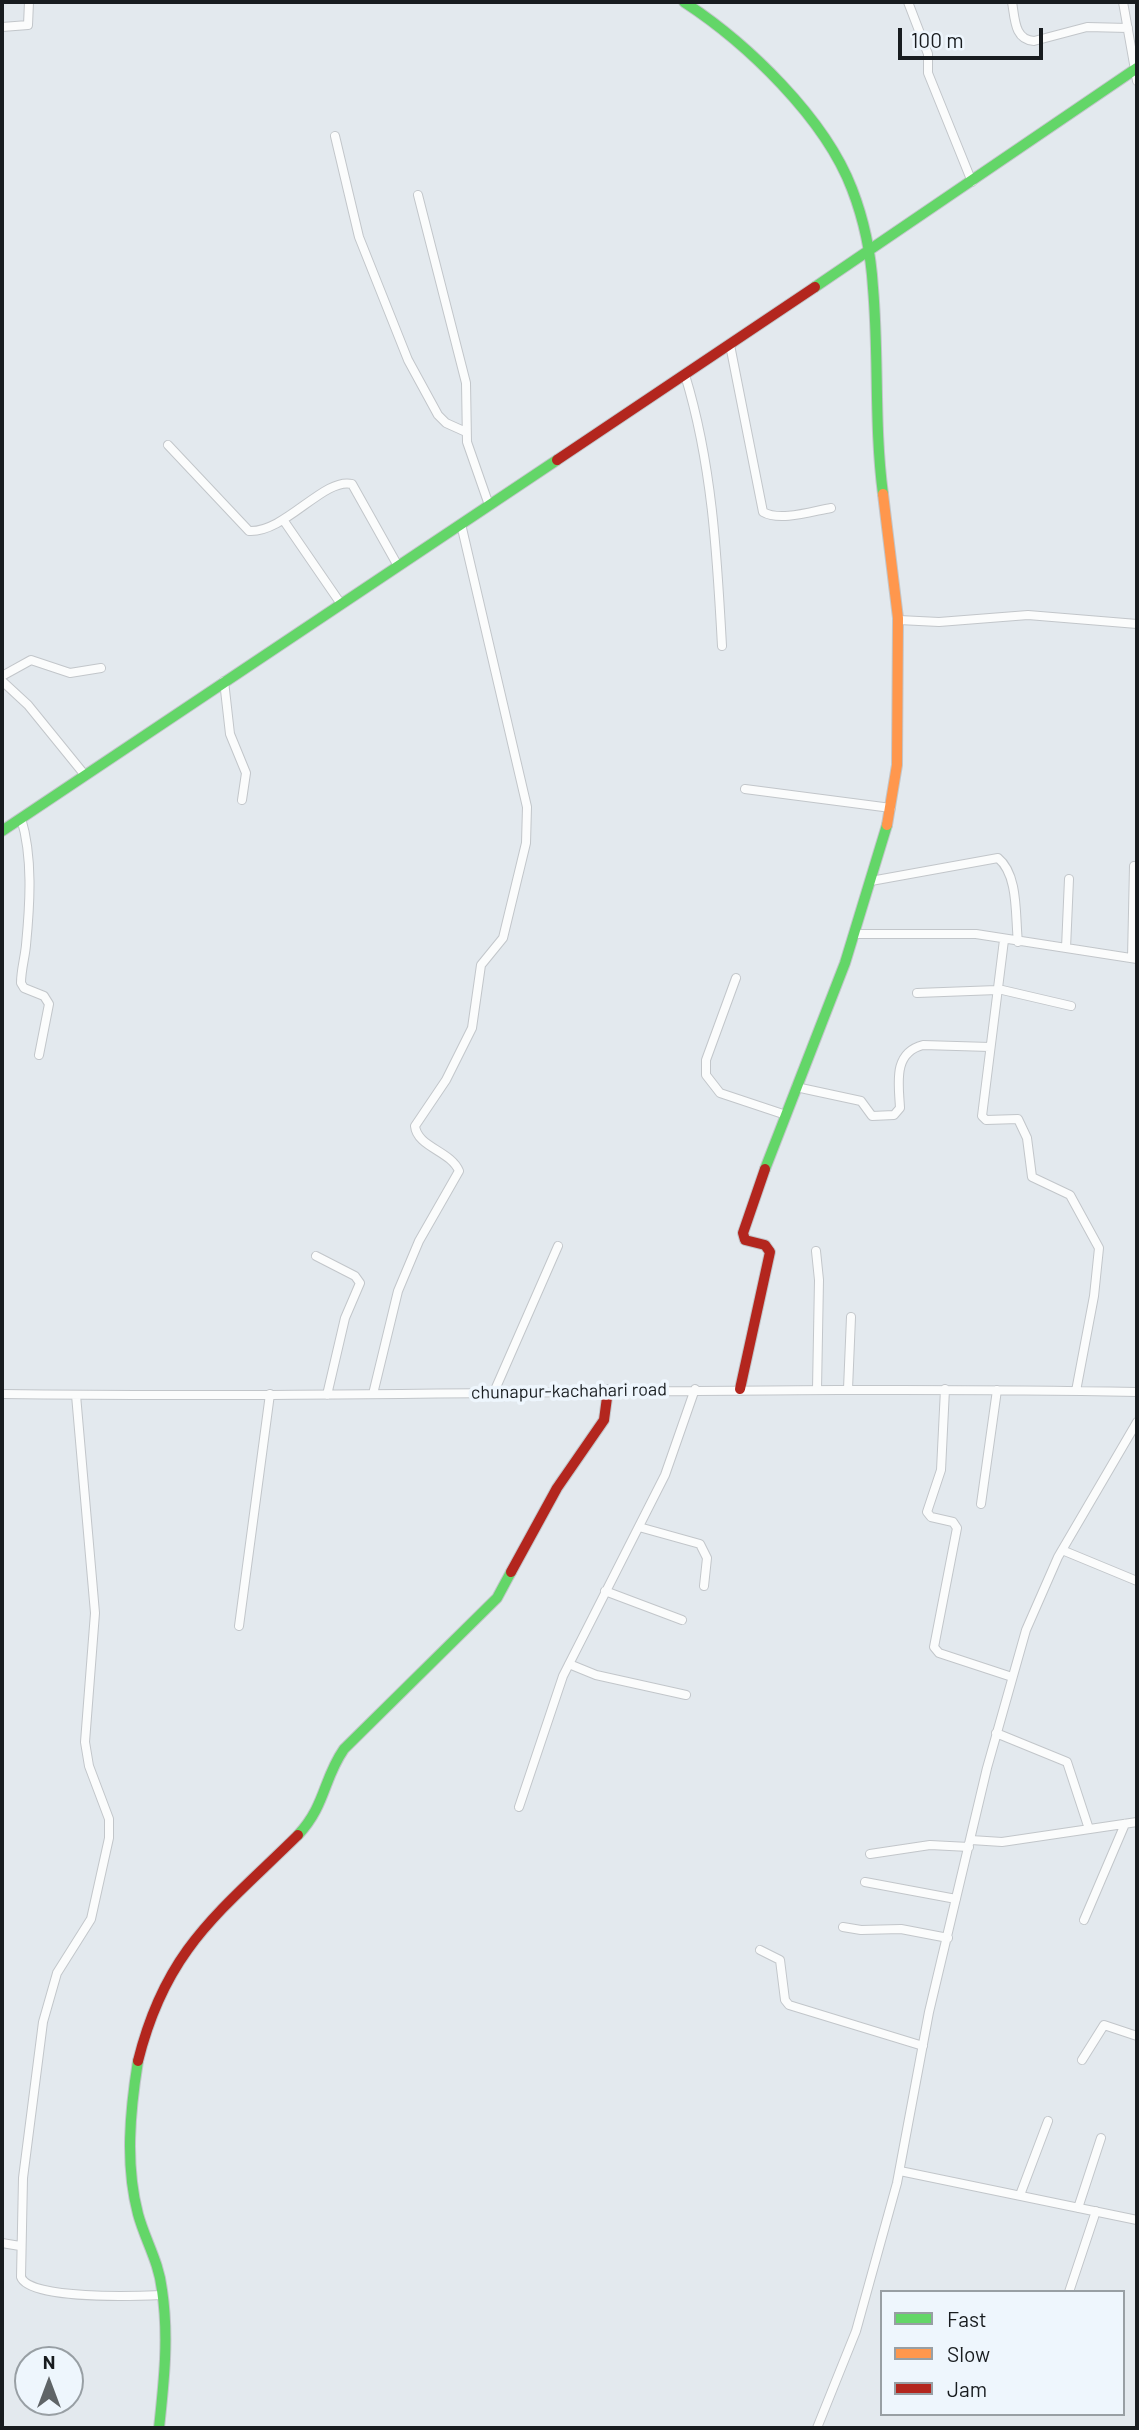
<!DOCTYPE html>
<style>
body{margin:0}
#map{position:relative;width:1139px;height:2430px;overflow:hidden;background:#e3e9ee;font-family:Barlow,sans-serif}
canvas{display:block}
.frame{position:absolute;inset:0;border:4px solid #181c1f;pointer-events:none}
.legend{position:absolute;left:880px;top:2290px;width:245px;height:126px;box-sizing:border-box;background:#eef6fd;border:2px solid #989fa4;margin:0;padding:9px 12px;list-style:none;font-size:21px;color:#181c1f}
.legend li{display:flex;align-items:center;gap:14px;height:35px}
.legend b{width:35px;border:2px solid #989fa4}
.north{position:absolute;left:14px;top:2346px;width:70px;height:70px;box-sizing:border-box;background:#eef6fd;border:2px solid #989fa4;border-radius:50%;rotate:0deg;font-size:19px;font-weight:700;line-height:28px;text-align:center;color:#181c1f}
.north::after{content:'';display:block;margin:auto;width:24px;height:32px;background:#5f6467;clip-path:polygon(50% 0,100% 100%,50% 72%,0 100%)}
.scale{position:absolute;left:898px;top:28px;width:145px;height:32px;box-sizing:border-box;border:4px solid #181c1f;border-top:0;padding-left:9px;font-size:21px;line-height:24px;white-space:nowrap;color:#181c1f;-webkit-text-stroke:5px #eef6fd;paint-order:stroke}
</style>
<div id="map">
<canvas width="1139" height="2430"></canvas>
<div class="frame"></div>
<ul class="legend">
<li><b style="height:9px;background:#63d668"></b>Fast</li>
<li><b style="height:9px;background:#ff974d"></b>Slow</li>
<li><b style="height:9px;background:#b3261e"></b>Jam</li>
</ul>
<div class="north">N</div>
<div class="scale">100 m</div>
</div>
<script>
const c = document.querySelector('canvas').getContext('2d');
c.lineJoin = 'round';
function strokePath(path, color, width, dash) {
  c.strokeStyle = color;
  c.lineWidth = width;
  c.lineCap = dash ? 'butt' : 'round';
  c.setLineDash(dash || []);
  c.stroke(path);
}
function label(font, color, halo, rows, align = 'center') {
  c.font = font + ' Barlow,sans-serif';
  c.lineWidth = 7;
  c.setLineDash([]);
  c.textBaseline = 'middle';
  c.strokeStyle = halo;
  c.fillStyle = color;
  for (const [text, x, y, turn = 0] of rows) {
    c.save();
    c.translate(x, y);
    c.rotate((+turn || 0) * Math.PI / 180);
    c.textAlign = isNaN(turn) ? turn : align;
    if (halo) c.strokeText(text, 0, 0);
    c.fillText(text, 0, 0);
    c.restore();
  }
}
const street = new Path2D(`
 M908 2 928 54V73L972 182
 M1012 2C1015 18 1014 40 1034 41L1087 27 1128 28
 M1123 2 1137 81
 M2 27 28 25 29 2
 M335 136 359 237 408 360 438 415 446 423 466 432
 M418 195 466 383 467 442 489 505
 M730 345 763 512C780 522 813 511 831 508
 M685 375C712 463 717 554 722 646
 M168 445 249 531C285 533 324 477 352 484L398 566
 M284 521 341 604
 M899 620 939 622 1028 615 1137 624
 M2 676 31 660 70 673 101 668
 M2 681 28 705 84 774
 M224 681 230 734 246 773 242 800
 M745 789 891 808
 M21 818C33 857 30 904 26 945 25 957 21 970 21 983L24 988 44 996 49 1004 39 1055
 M871 881 998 858C1019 875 1015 917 1018 942
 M854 934H976L1137 959
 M1004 940 982 1116 986 1120 1018 1119 1027 1138 1032 1177 1070 1195 1099 1248 1094 1296 1076 1391
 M1066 948 1069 879
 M1132 958 1134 866
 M736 978 706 1060V1075L720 1093 786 1115
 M998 989 1071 1006
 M917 993 997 990
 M796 1087 861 1101 872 1116 894 1115 900 1108C899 1085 892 1053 923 1045L990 1047
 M816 1251 819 1280 817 1389
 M316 1256 355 1276 360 1283 345 1318 327 1395
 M848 1389 851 1317
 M945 1389 941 1470 927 1512 931 1517 953 1522 957 1528 934 1647 939 1653 1012 1677
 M494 1392 558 1246
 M2 1394C380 1399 759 1385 1137 1392
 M373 1394 398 1291 419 1241 459 1171C451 1151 417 1147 415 1126L446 1080 472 1028 481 965 503 938 526 843 527 807 461 524
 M76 1395 95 1613 85 1742 89 1766 109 1819V1838L91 1919 57 1973 43 2022 23 2178 21 2277C29 2300 137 2296 162 2295
 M981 1504 997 1390
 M639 1527 700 1544 707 1558 704 1586
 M1062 1550 1137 1581
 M605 1591 682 1620
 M239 1626 270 1394
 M569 1664 596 1675 686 1695
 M996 1733 1067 1762 1089 1829
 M519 1807 563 1676 665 1475 695 1389
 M971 1840 1002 1842 1137 1822
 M870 1854 930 1845 969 1847
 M865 1882 956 1899
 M1084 1920 1125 1824
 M843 1927 861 1930 901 1929 948 1938
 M760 1950 780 1960 785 2000 789 2005 923 2046
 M1082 2060 1104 2025 1137 2036
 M900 2171 1137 2220
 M1020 2195 1048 2121
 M1078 2208 1101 2138
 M2 2243 20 2246
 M1069 2292 1096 2211
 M817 2428 856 2331 897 2183 929 2012 987 1768 1026 1630 1058 1557 1137 1422`);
const fast = new Path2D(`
 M684 2C747 43 825 118 852 189 864 220 871 254 873 288 879 356 874 426 883 494
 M815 287 1137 68
 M2 831 557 460
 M765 1169 845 963 887 825
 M298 1835C326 1805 323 1779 344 1749L497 1598 511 1572
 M138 2061C130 2111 125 2165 138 2214 145 2240 159 2262 162 2290 169 2336 164 2382 159 2428`);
const slow = new Path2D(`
 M883 494 898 618 897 765 887 825`);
const jam = new Path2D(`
 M557 460 815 287
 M740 1389 770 1252 765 1245 745 1240 743 1233 765 1169
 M511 1572 557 1488 604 1420 608 1390
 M138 2061C166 1948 220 1912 298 1835`);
strokePath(street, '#c2c6ca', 10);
strokePath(fast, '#c2c6ca', 12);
strokePath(slow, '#c2c6ca', 12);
strokePath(jam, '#c2c6ca', 12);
strokePath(street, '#fbfcfc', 8);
strokePath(fast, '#63d668', 10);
strokePath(slow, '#ff974d', 10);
strokePath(jam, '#b3261e', 10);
label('18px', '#181c1f', '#eef6fd', [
 ["chunapur-kachahari road",569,1391,-1]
]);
</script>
